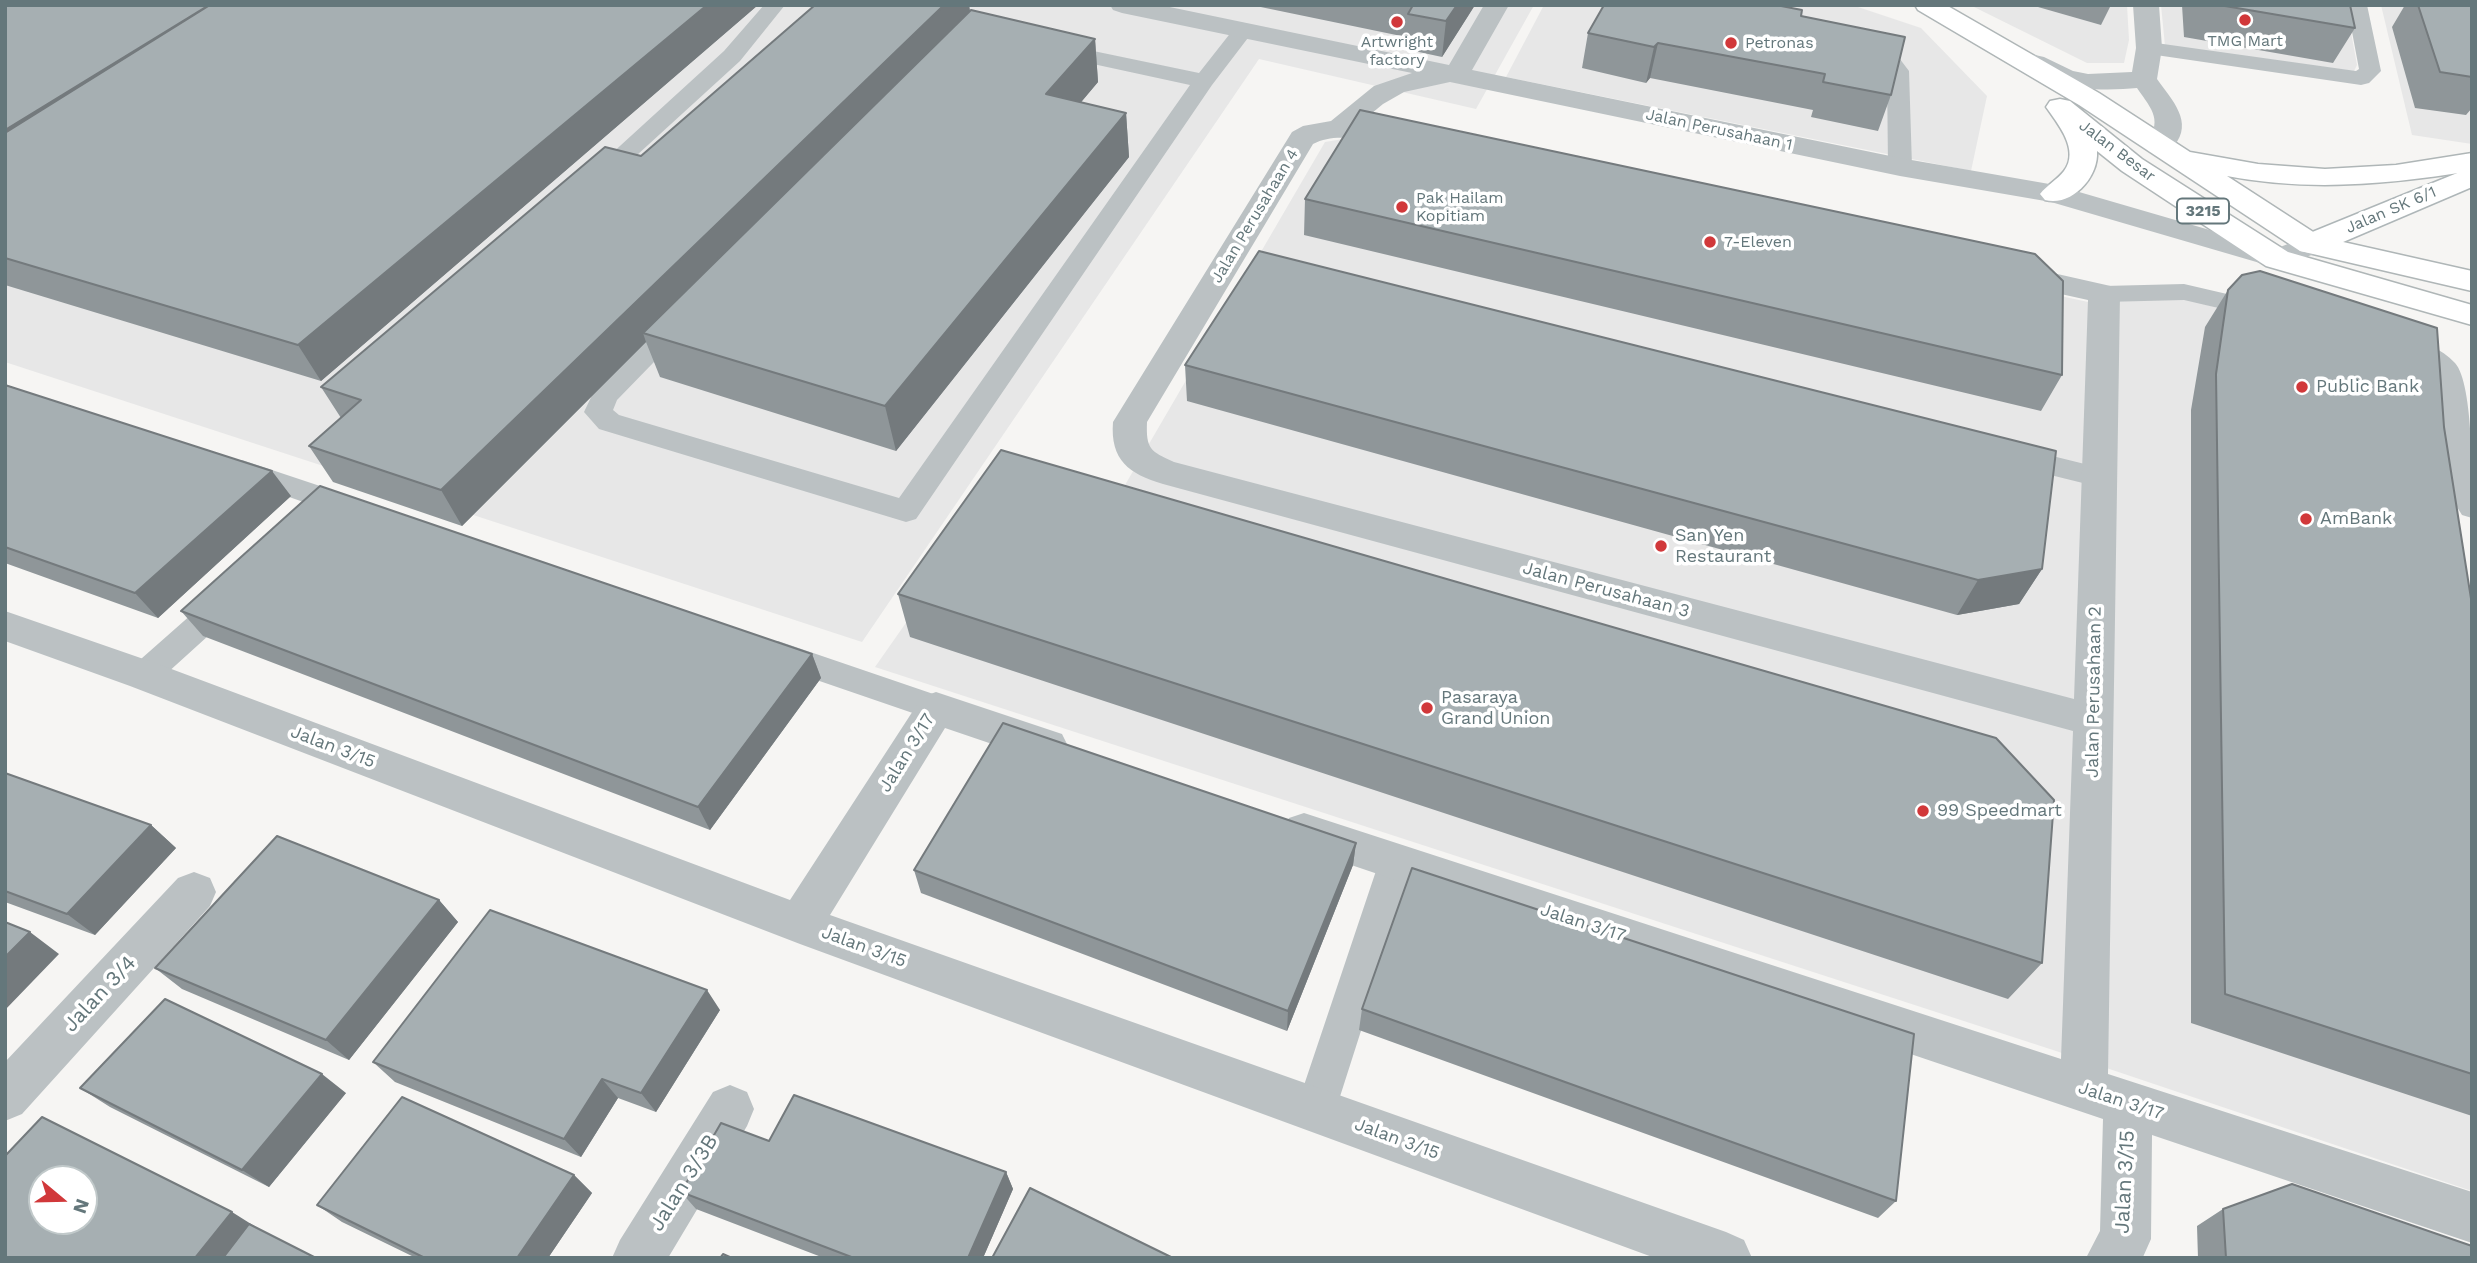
<!DOCTYPE html>
<style>
body{margin:0}
#map{position:relative;width:2477px;height:1263px;overflow:hidden;background:#f6f5f3;font-family:"Work Sans",sans-serif}
canvas{display:block}
.frame{position:absolute;inset:0;border:7px solid #64777b;pointer-events:none}
.north{position:absolute;left:28px;top:1165px;width:70px;height:70px;box-sizing:border-box;background:#fff;border:2px solid #c1c9ca;border-radius:50%;rotate:109deg;font-size:19px;font-weight:700;line-height:28px;text-align:center;color:#64777b}
.north::after{content:'';display:block;margin:auto;width:24px;height:32px;background:#d1383a;clip-path:polygon(50% 0,100% 100%,50% 72%,0 100%)}
</style>
<div id="map">
<canvas width="2477" height="1263"></canvas>
<div class="frame"></div>
<div class="north">N</div>
</div>
<script>
const c = document.querySelector('canvas').getContext('2d');
c.lineJoin = 'round';
function fill(path, color) {
  c.fillStyle = color;
  c.fill(path, 'evenodd');
}
function strokePath(path, color, width, dash) {
  c.strokeStyle = color;
  c.lineWidth = width;
  c.lineCap = dash ? 'butt' : 'round';
  c.setLineDash(dash || []);
  c.stroke(path);
}
function label(font, color, halo, rows, align = 'center') {
  c.font = font + ' "Work Sans",sans-serif';
  c.lineWidth = 7;
  c.setLineDash([]);
  c.textBaseline = 'middle';
  c.strokeStyle = halo;
  c.fillStyle = color;
  for (const [text, x, y, turn = 0] of rows) {
    c.save();
    c.translate(x, y);
    c.rotate((+turn || 0) * Math.PI / 180);
    c.textAlign = isNaN(turn) ? turn : align;
    if (halo) c.strokeText(text, 0, 0);
    c.fillText(text, 0, 0);
    c.restore();
  }
}
fill(new Path2D(`
 M5 5H1534L1476 109 1259 59 862 642 5 362Z
 M1544 5H1852L1921 28 1987 96 1971 171 1506 77Z
 M1970 5H2127L2129 40 2124 63H2087Z
 M2161 5H2346L2357 65 2354 71 2165 46Z
 M2381 5H2472V144L2412 135Z
 M1343 139 2088 302 2186 299 2431 369 2472 601V1191L2053 1050 875 667 1020 460 1125 485 1325 142Z`), '#e7e7e7');
const secondary = new Path2D(`
 M2472 167V187L2322 251 2311 253 2300 251 2296 244 2300 237Z`);
const primary = new Path2D(`
 M1915 5H1946L2099 93 2190 152 2258 164 2325 169 2396 165 2472 153V171C2390 184 2310 192 2227 176L2321 237 2472 271V291L2300 251 2079 105 1918 10Z
 M2060 99 2070 101 2142 159 2288 252 2472 305V325L2266 266 2122 171 2097 151C2099 178 2071 207 2045 200L2040 194C2047 185 2057 180 2064 171 2080 150 2058 124 2046 107L2050 101Z`);
strokePath(secondary, '#aeb6b8', 3);
strokePath(primary, '#afb6b7', 3);
fill(new Path2D(`
 M764 5H785L740 61 602 187H586L582 182 586 177 724 51Z
 M2347 5H2367L2381 71 2369 83 2361 85 2149 54 2141 53 2138 48 2141 43 2149 42 2356 71 2359 69Z
 M1243 24 1250 26 1254 30 1212 85 916 519 906 522 599 429 584 412 595 389 670 315 679 313 688 315 692 321 688 327 617 400 613 410 619 415 899 498 1190 85 1047 54 1044 49 1047 44 1055 43 1199 73 1236 26Z
 M1867 37 1893 50 1909 71 1912 167 1908 172H1892L1888 167 1887 71 1878 59 1856 43 1859 38Z
 M2184 284 2270 304 2274 310 2270 316 2261 318 2184 300 2104 302 2095 300 2091 294 2095 288 2104 286Z
 M2403 336C2423 342 2441 348 2455 363 2474 384 2472 487 2472 518L2462 515 2457 507 2433 374 2415 358 2394 351 2390 345 2394 339Z
 M2012 446 2109 470 2113 477 2109 484 2099 487 2002 463 1998 456 2002 449Z
 M242 460 362 500 367 508 362 516 352 519 232 477 228 470 232 463Z
 M229 587 240 591 244 599 240 607 155 684 144 688 133 684 128 675 133 666 218 591Z
 M778 641 948 699 952 708 948 717 936 721 767 663 762 654 767 645Z
 M1397 846 1410 851 1415 862 1336 1109 1330 1123 1316 1129 1302 1123 1296 1109 1379 862 1384 851Z`), '#bbc1c3');
fill(new Path2D(`
 M1110 5H1160L1449 65 1484 5H1509L1472 70 1900 158 2055 185 2275 249 2311 235 2322 237 2326 244 2322 251 2277 268 2051 202 1900 176 1450 82 1404 92 1383 104 1360 123 1410 135 1414 141 1410 147 1400 149C1372 143 1340 130 1313 144L1147 422C1146 449 1150 451 1174 462L2074 699 2088 300 2002 281 1998 274 2002 267 2013 264 2115 287 2120 294 2108 1074 2472 1192V1243L2152 1135 2151 1239 2143 1257 2086 1258 2100 1231 2103 1119 1289 844 1283 831 1289 818 1304 813 2061 1059 2073 731 1163 484C1129 474 1110 460 1113 422L1292 132 1303 126 1331 121 1374 86 1412 73 1122 13 1113 10Z
 M2133 5H2159L2162 48 2157 79C2172 100 2194 122 2174 146 2167 155 2159 154 2149 152L2145 146C2163 120 2153 111 2137 88 2106 91 2042 92 2022 63L2026 57 2035 55 2044 57 2073 71 2088 74 2132 72 2136 48Z
 M5 611 158 664 790 900 922 697 936 692 1062 734 1068 746 1062 758 1048 763 945 728 830 915 1726 1232 1744 1240 1752 1258H1655L800 944 130 686 5 641Z
 M194 872 210 878 216 892 210 906 22 1114 5 1121V1062L178 878Z
 M730 1085 747 1092 754 1109 747 1126 668 1258H612L620 1240 713 1092Z`), '#bbc1c3');
fill(secondary, '#fff');
fill(primary, '#fff');
fill(new Path2D(`
 M5 5H758L321 381 5 285Z
 M815 5H969L970 11 1095 39 1098 82 1081 102 1126 113 1129 157 896 451 660 377 646 342 462 526 333 482 309 446 341 418 321 387 641 156Z
 M1251 5H1475L1442 57 1405 49 1406 37Z
 M2031 5H2111L2101 25Z
 M2182 5H2350L2355 28 2333 63 2184 37Z
 M2405 5H2472V108L2466 115 2415 108 2392 27Z
 M1801 16 1891 95 1878 131 1811 117 1813 110 1650 78 1646 83 1582 68 1588 33Z
 M1360 110 2062 375 2041 411 1304 235 1305 199Z
 M2228 290 2444 427 2472 605V1116L2191 1023V410L2205 327Z
 M1185 365 2042 569 2019 604 1957 615 1187 401Z
 M5 385 291 496 158 618 5 563Z
 M898 594 2042 963 2008 999 910 637Z
 M181 611 812 654 821 678 710 830 203 636Z
 M5 773 151 825 176 848 95 935 5 902Z
 M1356 843 1353 865 1287 1031 921 893 914 870Z
 M439 900 458 922 349 1060 182 989 155 968Z
 M1362 1009 1896 1201 1878 1218 1359 1030Z
 M720 1010 656 1112 618 1098 581 1157 395 1082 373 1062Z
 M80 1088 346 1093 269 1187 110 1107Z
 M1006 1172 1013 1189 983 1258H824L696 1209 681 1192Z
 M574 1175 592 1193 548 1258H416L342 1222 317 1205Z
 M2223 1209 2472 1258H2198L2197 1226Z`), '#8f9699');
fill(new Path2D(`
 M209 5 5 182V130Z
 M707 5H758L321 381 298 345Z
 M944 5H969L971 19 643 333 646 342 462 526 441 490Z
 M1457 5H1475L1442 57 1446 21Z
 M1095 39 1098 82 1051 138 1046 94Z
 M1658 43 1650 78 1646 83 1654 47Z
 M1126 113 1129 157 896 451 885 406Z
 M272 471 291 496 158 618 135 593Z
 M2042 569 2019 604 1957 615 1978 580Z
 M812 654 821 678 710 830 698 807Z
 M151 825 176 848 95 935 67 914Z
 M1356 843 1353 865 1287 1031 1288 1011Z
 M439 900 458 922 349 1060 326 1040Z
 M30 932 59 954 5 1010V957Z
 M707 990 720 1010 656 1112 641 1093Z
 M322 1074 346 1093 269 1187 242 1170Z
 M602 1079 618 1098 581 1157 564 1139Z
 M1006 1172 1013 1189 983 1258H968Z
 M574 1175 592 1193 548 1258H517Z
 M232 1212 259 1229 236 1258H195Z`), '#747a7d');
const building = new Path2D(`
 M5 5H209L5 130Z
 M210 5H707L298 345 5 258V133Z
 M815 5H944L441 490 309 446 361 400 321 387 605 147 641 156Z
 M1413 5H1457L1446 21 1408 14Z
 M1604 5H1776L1802 10 1801 16 1905 37 1891 95 1823 82 1825 74 1658 43 1654 47 1588 33Z
 M2219 5H2350L2355 28Z
 M2418 5H2472V77L2440 72Z
 M971 10 1095 39 1046 94 1126 113 885 406 643 333Z
 M1360 110 2035 254 2063 281 2062 375 1305 199Z
 M1259 251 2056 451 2042 569 1978 580 1185 365Z
 M2260 271 2437 328 2444 427 2472 605V1074L2225 994 2216 374 2228 290 2242 275Z
 M5 385 272 471 135 593 5 547Z
 M1001 450 1996 738 2054 800 2042 963 898 594Z
 M320 486 812 654 698 807 181 611Z
 M1003 723 1356 843 1288 1011 914 870Z
 M5 773 151 825 67 914 5 891Z
 M277 836 439 900 326 1040 155 968Z
 M1412 868 1914 1034 1896 1201 1362 1009Z
 M490 910 707 990 641 1093 602 1079 564 1139 373 1062Z
 M5 922 30 932 5 957Z
 M165 999 322 1074 242 1170 80 1088Z
 M794 1095 1006 1172 968 1258H854L681 1192 721 1123 769 1141Z
 M402 1097 574 1175 517 1258H425L317 1205Z
 M42 1117 232 1212 195 1258H5V1156ZM42 1179H84V1221H42Z
 M2292 1184 2472 1246V1258H2226L2223 1209Z
 M1030 1188 1173 1258H992Z
 M249 1224 316 1258H223Z
 M723 1254 732 1258H720Z`);
fill(building, '#a6afb2');
strokePath(building, '#747a7d', 2);
for (const [x, y, r, color] of [
 [2245,20,7,"#d1383a"],
 [1397,22,7,"#d1383a"],
 [1731,43,7,"#d1383a"],
 [1402,207,7,"#d1383a"],
 [1710,242,7,"#d1383a"],
 [2302,387,7,"#d1383a"],
 [2306,519,7,"#d1383a"],
 [1661,546,7,"#d1383a"],
 [1427,708,7,"#d1383a"],
 [1923,811,7,"#d1383a"]
]) {
  const dot = new Path2D();
  dot.arc(x, y, r, 0, 2 * Math.PI);
  c.fillStyle = color;
  c.fill(dot);
  strokePath(dot, '#fff', 2.5);
}
label('16px', '#64777b', '#fff', [
 ["TMG Mart",2245,41,"center"],
 ["Artwright",1397,42,"center"],
 ["factory",1397,60,"center"],
 ["Petronas",1745,43],
 ["Pak Hailam",1416,198],
 ["Kopitiam",1416,216],
 ["7-Eleven",1724,242]
], 'left');
label('16px', '#64777b', '#fff', [
 ["Jalan Perusahaan 1",1719,130,12],
 ["Jalan Besar",2117,151,37],
 ["Jalan SK 6/1",2391,210,-23],
 ["Jalan Perusahaan 4",1255,216,-59]
]);
for (const [x, y, w] of [
 [2203,211,52]
]) {
  const box = new Path2D();
  box.roundRect(x - w / 2, y - 12.5, w, 25, 5);
  c.fillStyle = '#fff';
  c.fill(box);
  strokePath(box, '#64777b', 2);
}
label('bold 16px', '#64777b', null, [
 ["3215",2203,211]
]);
label('18px', '#64777b', '#fff', [
 ["Public Bank",2316,387],
 ["AmBank",2320,519],
 ["San Yen",1675,536],
 ["Restaurant",1675,557],
 ["Pasaraya",1441,698],
 ["Grand Union",1441,719],
 ["99 Speedmart",1937,811]
], 'left');
label('18px', '#64777b', '#fff', [
 ["Jalan Perusahaan 3",1606,590,15],
 ["Jalan Perusahaan 2",2094,692,-89],
 ["Jalan 3/15",333,747,21],
 ["Jalan 3/17",907,753,-58],
 ["Jalan 3/17",1583,923,18],
 ["Jalan 3/15",864,947,20],
 ["Jalan 3/17",2121,1101,18],
 ["Jalan 3/15",1397,1139,20]
]);
label('21px', '#64777b', '#fff', [
 ["Jalan 3/4",100,994,-47],
 ["Jalan 3/15",2125,1182,-87],
 ["Jalan 3/3B",684,1183,-58]
]);
</script>
